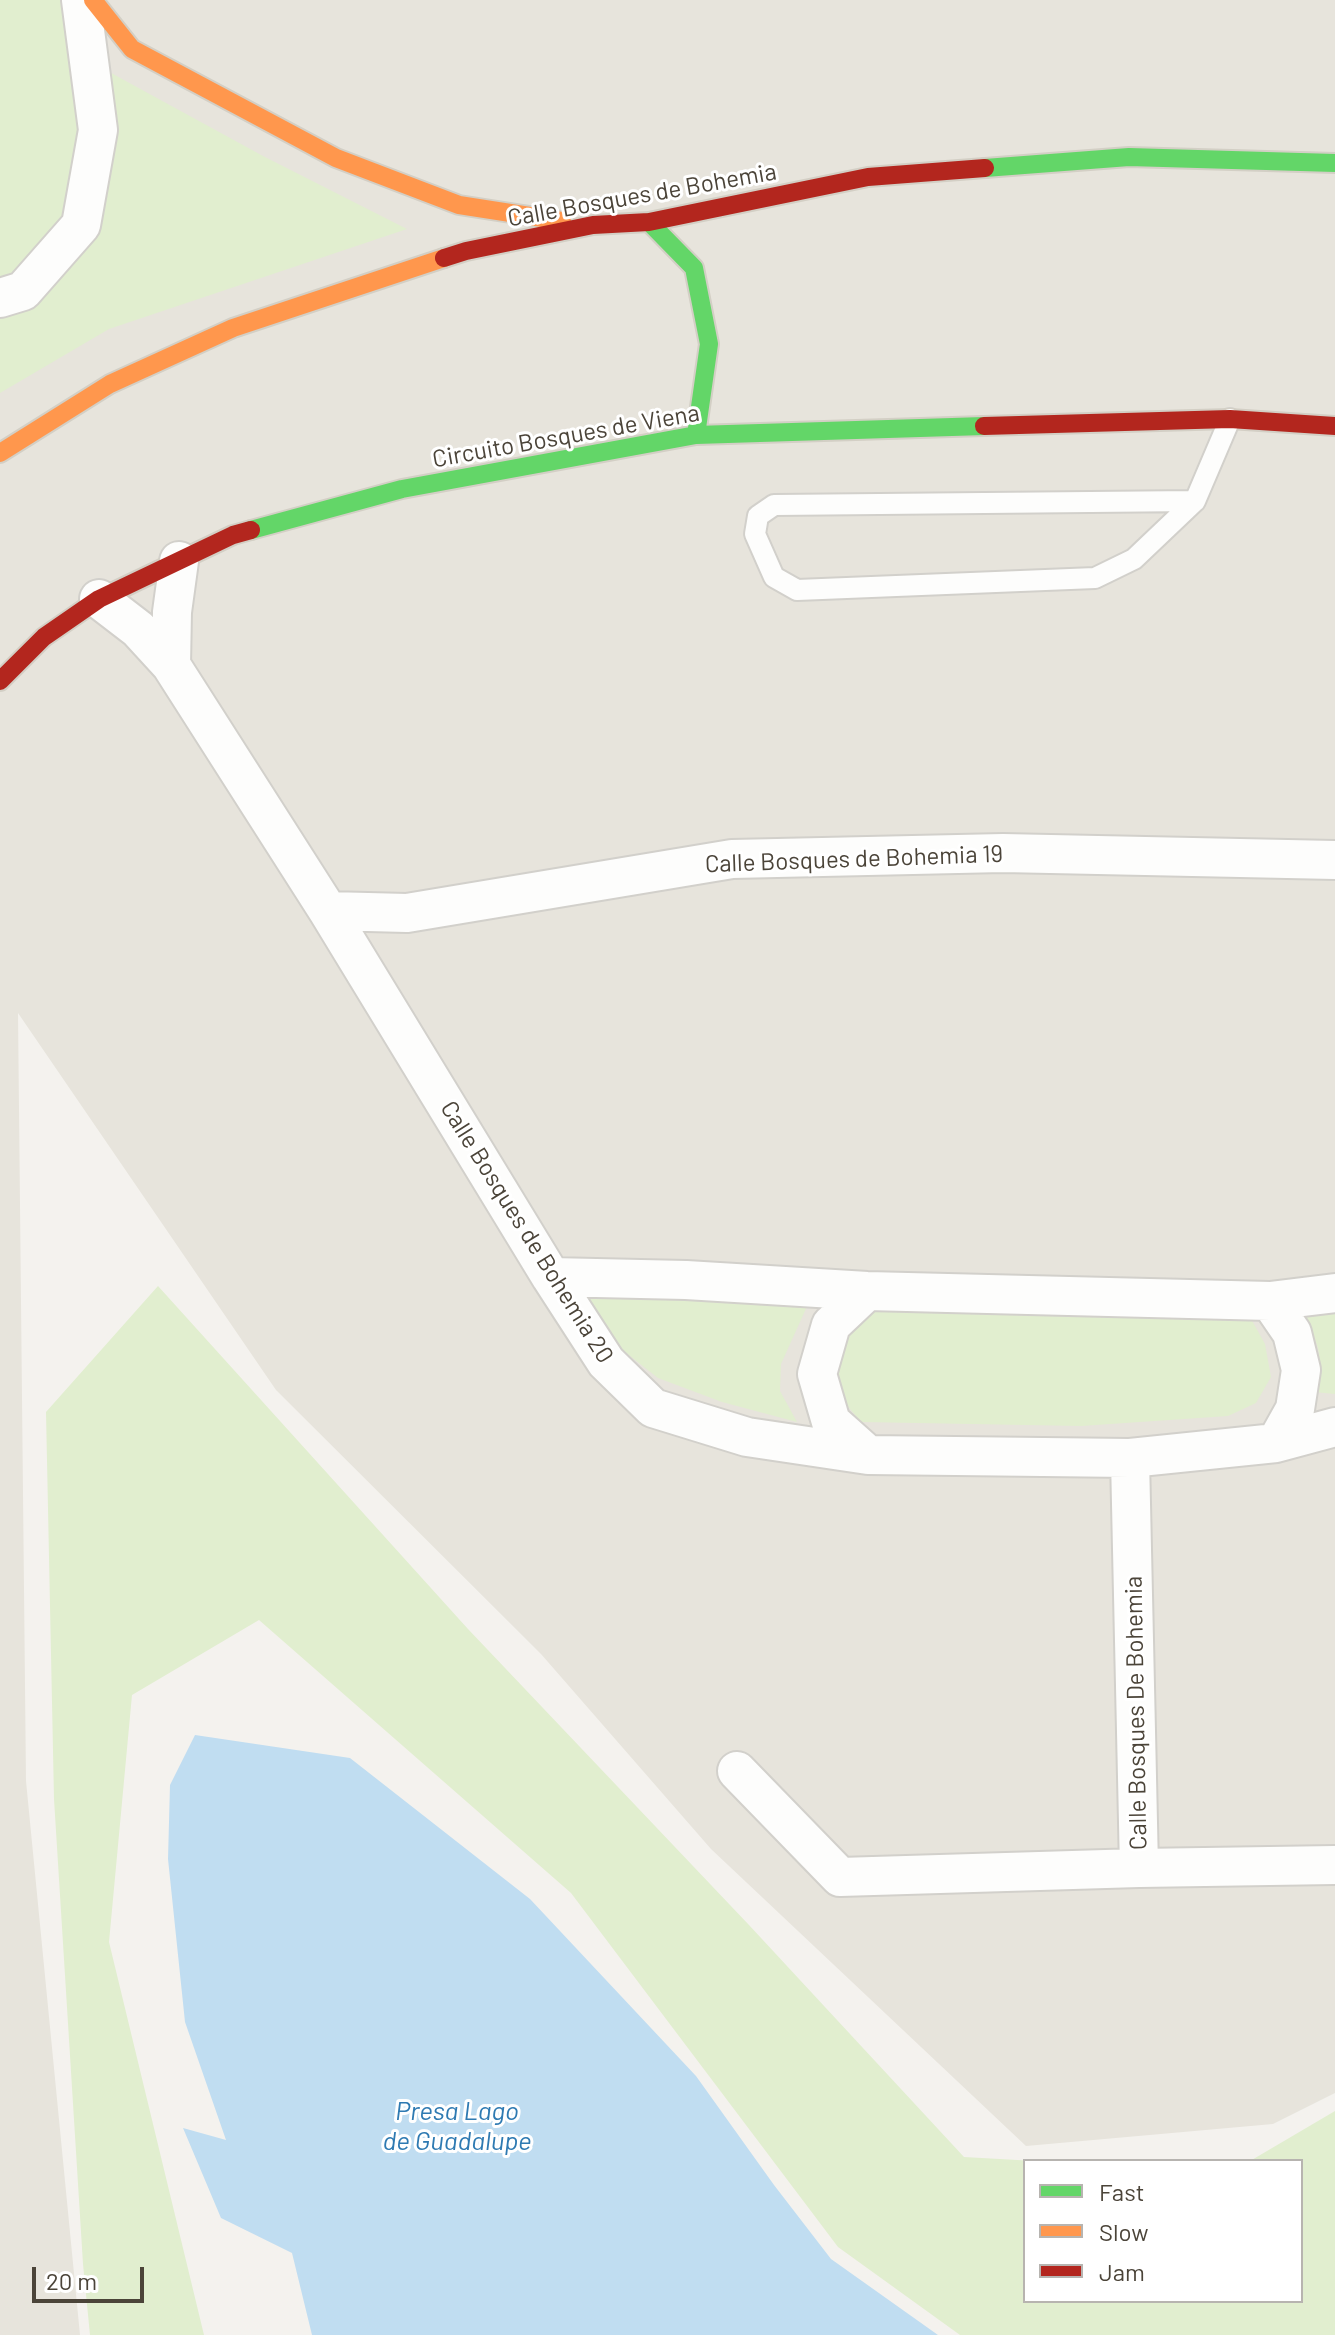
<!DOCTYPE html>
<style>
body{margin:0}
#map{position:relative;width:1335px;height:2335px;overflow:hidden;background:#f4f2ee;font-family:Barlow,sans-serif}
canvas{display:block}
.legend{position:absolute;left:1023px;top:2159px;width:280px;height:144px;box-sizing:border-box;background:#fff;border:2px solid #b7b4b0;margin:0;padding:10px 14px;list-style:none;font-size:24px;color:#4b4439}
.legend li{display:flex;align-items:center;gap:16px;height:40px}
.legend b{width:40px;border:2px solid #b7b4b0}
.scale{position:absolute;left:32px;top:2267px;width:112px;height:36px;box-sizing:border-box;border:4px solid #4b4439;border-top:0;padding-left:10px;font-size:24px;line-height:28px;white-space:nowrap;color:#4b4439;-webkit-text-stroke:6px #fff;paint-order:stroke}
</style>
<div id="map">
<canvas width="1335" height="2335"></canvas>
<ul class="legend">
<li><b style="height:10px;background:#63d668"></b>Fast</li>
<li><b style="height:10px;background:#ff974d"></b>Slow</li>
<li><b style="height:10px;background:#b3261e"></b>Jam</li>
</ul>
<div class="scale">20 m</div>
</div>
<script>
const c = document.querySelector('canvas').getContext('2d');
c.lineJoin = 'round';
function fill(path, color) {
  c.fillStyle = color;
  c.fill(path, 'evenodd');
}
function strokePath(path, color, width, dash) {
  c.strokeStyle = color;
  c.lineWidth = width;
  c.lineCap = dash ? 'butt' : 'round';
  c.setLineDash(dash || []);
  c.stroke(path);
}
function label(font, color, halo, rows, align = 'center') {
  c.font = font + ' Barlow,sans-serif';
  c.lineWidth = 6;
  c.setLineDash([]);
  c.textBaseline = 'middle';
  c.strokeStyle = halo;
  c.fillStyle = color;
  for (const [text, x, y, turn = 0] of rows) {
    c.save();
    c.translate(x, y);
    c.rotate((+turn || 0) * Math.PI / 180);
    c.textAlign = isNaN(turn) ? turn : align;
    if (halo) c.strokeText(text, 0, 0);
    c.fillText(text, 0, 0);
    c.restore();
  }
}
fill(new Path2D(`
 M0 0H1335V2093L1273 2124 1026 2146 711 1849 541 1654 276 1390 18 1013 26 1781 80 2335H0Z`), '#e7e4dc');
fill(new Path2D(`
 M0 0H60L102 68 263 156 407 229 109 329 0 393Z
 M158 1286 468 1629 749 1925 964 2157 1035 2161H1025V2301H1301V2161H1250L1335 2111V2335H960L838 2247 571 1893 259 1620 132 1695 109 1942 204 2335H90L83 2264 54 1799 46 1412Z
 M585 1294 809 1302 781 1364 780 1391 797 1422 722 1402 658 1378 606 1337Z
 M1335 1299V1394L1314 1392C1325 1351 1319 1341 1295 1308Z
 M872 1302 1250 1317 1265 1344 1271 1377 1256 1403 1228 1416 1081 1426 861 1422 828 1383 844 1325Z`), '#e1eecf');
fill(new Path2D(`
 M195 1735 350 1758 530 1899 696 2076 774 2185 831 2259 938 2335H312L292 2253 221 2218 183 2128 226 2140 185 2022 168 1859 170 1785Z`), '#c0ddf1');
const lane = new Path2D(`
 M1195 501 1134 559 1095 578 797 590 774 577 755 534 758 516 774 505 1195 501 1230 419`);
const street = new Path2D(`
 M0 298 23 291 81 225 98 130 81 0
 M99 599 138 629 171 665 328 911 551 1277 606 1362 653 1408 747 1437 868 1455 1130 1458 1276 1443 1335 1427
 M171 665 172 612 179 561
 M328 911 407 913 732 859 1003 853 1335 860
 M551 1277 686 1280 867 1291 1270 1301 1335 1293
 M867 1291 831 1325 817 1374 831 1422 868 1455
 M1270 1301 1292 1333 1301 1370 1295 1409 1276 1443
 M1130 1458 1139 1868
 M737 1771 840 1877 1139 1868 1335 1865`);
const fast = new Path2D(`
 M985 168 1129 157 1335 163
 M649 222 694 268 709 344 696 435
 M251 530 402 489 696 435 984 426`);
const slow = new Path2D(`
 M93 0 132 49 336 158 459 205 562 221
 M0 453 110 384 233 328 444 258`);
const jam = new Path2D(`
 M444 258 466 251 593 225 649 222 868 177 985 168
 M984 426 1230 419 1335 426
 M0 681 44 637 99 599 233 535 251 530`);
strokePath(lane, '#d2d0cb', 24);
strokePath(street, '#d2d0cb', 42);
strokePath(fast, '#d3cfc5', 22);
strokePath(slow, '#d3cfc5', 22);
strokePath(jam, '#d3cfc5', 22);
strokePath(lane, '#fdfdfc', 20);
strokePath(street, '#fdfdfc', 38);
strokePath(fast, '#63d668', 18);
strokePath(slow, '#ff974d', 18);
strokePath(jam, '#b3261e', 18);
label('24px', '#4b4439', '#fff', [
 ["Calle Bosques de Bohemia",642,195,-10],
 ["Circuito Bosques de Viena",566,436,-10],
 ["Calle Bosques de Bohemia 19",854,859,-2],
 ["Calle Bosques de Bohemia 20",527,1232,58],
 ["Calle Bosques De Bohemia",1136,1713,-91]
]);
label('italic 26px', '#2e7ab2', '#fff', [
 ["Presa Lago",457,2111],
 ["de Guadalupe",457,2141]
]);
</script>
